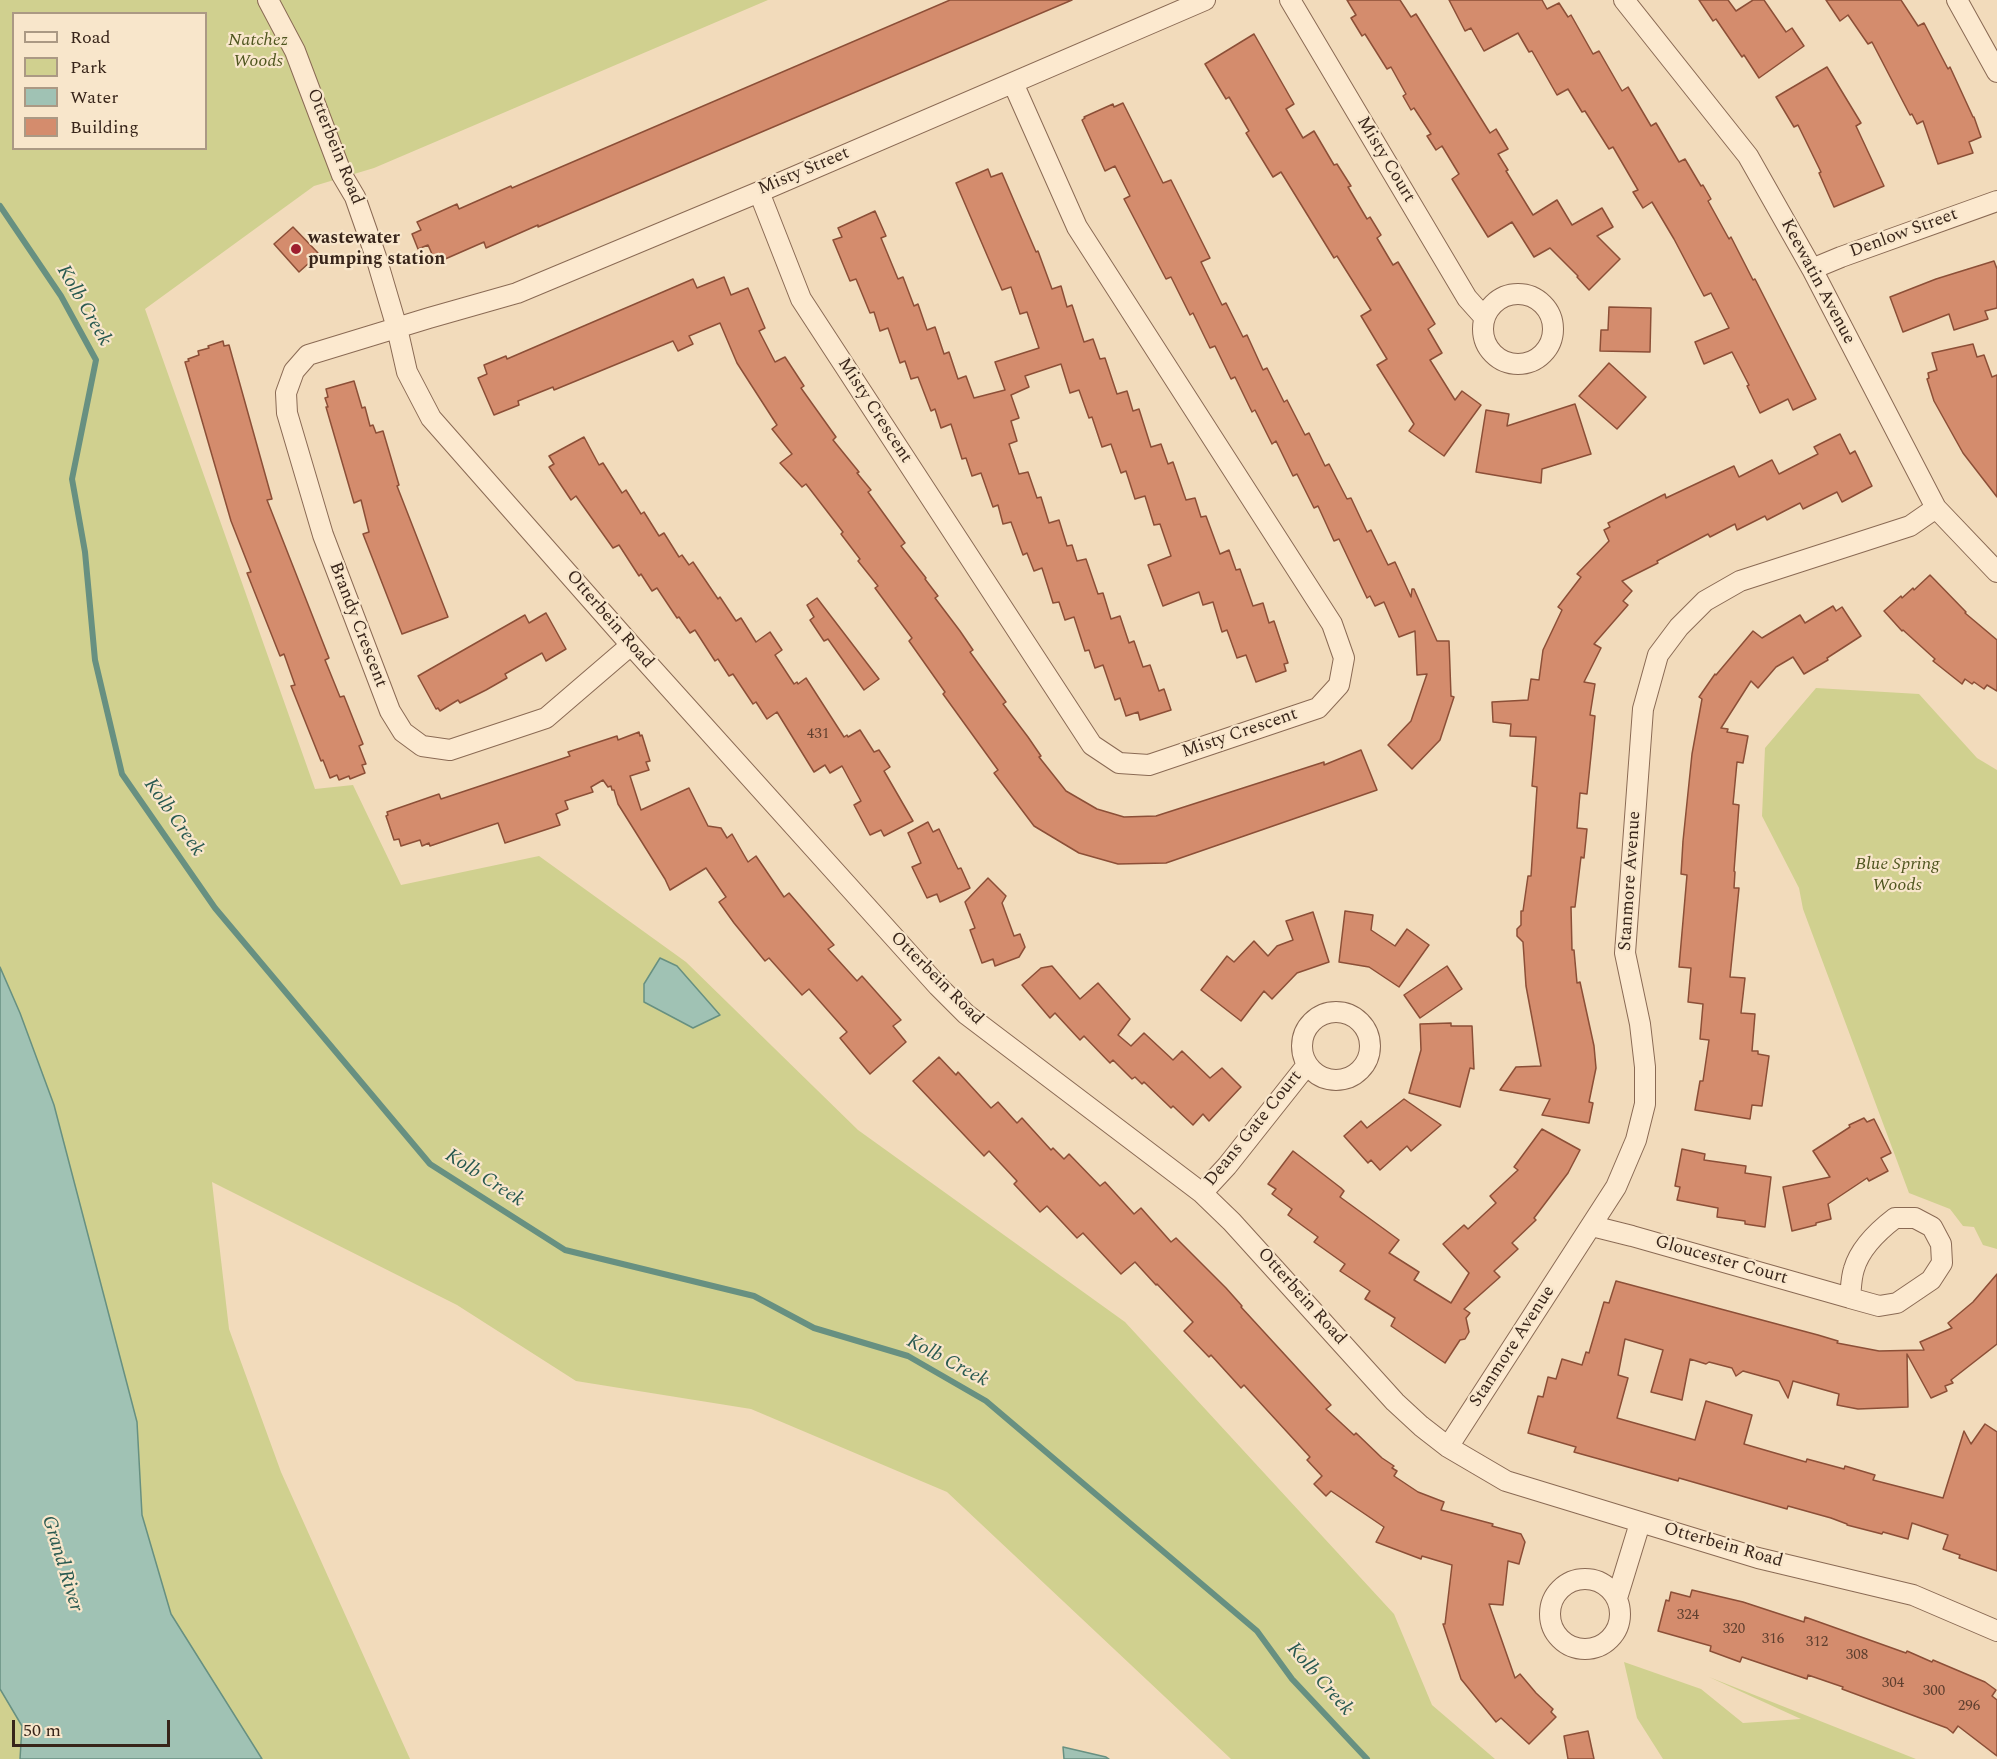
<!DOCTYPE html>
<style>
body{margin:0}
#map{position:relative;width:1997px;height:1759px;overflow:hidden;background:#f2dbbb;font-family:Spectral,serif}
canvas{display:block}
.legend{position:absolute;left:12px;top:12px;width:195px;height:138px;box-sizing:border-box;background:#f8e6cb;border:2px solid #ab9984;margin:0;padding:8px 10px;list-style:none;font-size:18px;color:#38251a}
.legend li{display:flex;align-items:center;gap:12px;height:30px}
.legend b{width:30px;border:2px solid #ab9984}
.scale{position:absolute;left:12px;top:1720px;width:158px;height:27px;box-sizing:border-box;border:3px solid #38251a;border-top:0;padding-left:8px;font-size:18px;line-height:21px;white-space:nowrap;color:#38251a;-webkit-text-stroke:4px #f8e6cb;paint-order:stroke}
</style>
<div id="map">
<canvas width="1997" height="1759"></canvas>
<ul class="legend">
<li><b style="height:8px;background:#fce9cf"></b>Road</li>
<li><b style="height:16px;background:#d0d08f"></b>Park</li>
<li><b style="height:16px;background:#a0c2b4"></b>Water</li>
<li><b style="height:16px;background:#d48c6d"></b>Building</li>
</ul>
<div class="scale">50 m</div>
</div>
<script>
const c = document.querySelector('canvas').getContext('2d');
c.lineJoin = 'round';
function fill(path, color) {
  c.fillStyle = color;
  c.fill(path, 'evenodd');
}
function strokePath(path, color, width, dash) {
  c.strokeStyle = color;
  c.lineWidth = width;
  c.lineCap = dash ? 'butt' : 'round';
  c.setLineDash(dash || []);
  c.stroke(path);
}
function label(font, color, halo, rows, align = 'center') {
  c.font = font + ' Spectral,serif';
  c.lineWidth = 4.5;
  c.setLineDash([]);
  c.textBaseline = 'middle';
  c.strokeStyle = halo;
  c.fillStyle = color;
  for (const [text, x, y, turn = 0] of rows) {
    c.save();
    c.translate(x, y);
    c.rotate((+turn || 0) * Math.PI / 180);
    c.textAlign = isNaN(turn) ? turn : align;
    if (halo) c.strokeText(text, 0, 0);
    c.fillText(text, 0, 0);
    c.restore();
  }
}
fill(new Path2D(`
 M0 0H768L374 168 314 186 145 309 315 789 353 785 401 885 539 856 686 962 858 1130 1125 1322 1394 1614 1432 1705 1495 1759H1231L947 1492 751 1409 576 1381 457 1305 212 1182 229 1329 281 1472 410 1759H262L171 1614 141 1515 137 1422 54 1105 20 1013 0 967ZM14 14H206V148H14Z
 M1816 688 1919 694 1977 758 1997 770V1249L1983 1245 1974 1227 1963 1226 1950 1209 1909 1193 1803 909 1799 888 1762 816 1765 748Z
 M1624 1662 1701 1689 1743 1723 1801 1719 1709 1677 1916 1759H1663L1637 1718Z
 M0 1689 22 1726 20 1759H0Z`), '#d0d08f');
const water = new Path2D(`
 M660 958 677 966 720 1015 693 1028 644 1002V984Z
 M0 967 20 1013 54 1105 137 1422 142 1515 171 1614 262 1759H20L22 1726 0 1689Z
 M1063 1747 1106 1757 1109 1759H1064Z`);
fill(water, '#a0c2b4');
strokePath(water, '#679081', 1.5);
strokePath(new Path2D(`
 M0 206 61 296 96 360 72 479 85 552 95 660 122 774 215 908 430 1164 565 1250 754 1296 814 1328 908 1356 986 1401 1257 1631 1292 1679 1367 1759`), '#679081', 6);
const building = new Path2D(`
 M950 0H1072L538 227V225L486 248 484 242 436 263 428 245 418 249 412 234 421 230 417 222 457 204 459 209 511 186 512 188Z
 M1347 0H1400L1411 17 1416 14 1490 133 1496 129 1508 149 1498 154 1508 170 1506 171 1533 215 1557 200 1572 225 1602 208 1613 227 1597 236 1620 259 1589 290 1577 277 1578 276 1550 248 1534 257 1512 222 1488 237 1452 179 1459 174 1442 146 1436 150 1427 136 1431 134 1414 108 1411 110 1403 96 1406 94 1391 67 1387 69 1365 34 1362 36 1351 18 1356 15Z
 M1449 0H1542L1547 9 1559 3 1568 17 1571 15 1593 54 1599 51 1622 91 1628 87 1651 126 1656 123 1679 162 1685 159 1701 186 1703 185 1711 199 1708 201 1729 239 1731 237 1753 280 1755 279 1816 399 1793 410 1788 399 1760 413 1747 386 1749 385 1732 352 1704 364 1695 342 1729 328 1711 293 1704 296 1674 239 1652 202 1643 208 1633 192 1638 190 1613 147 1609 149 1585 111 1582 112 1568 89 1557 95 1532 51 1529 52 1518 33 1484 51 1471 28 1465 31Z
 M1699 0H1728L1736 11 1753 0H1764L1786 32 1792 28 1804 46 1759 78 1744 55 1742 57 1716 19 1713 21Z
 M1826 0H1901L1918 26 1924 23 1948 69 1950 67 1973 117H1974L1981 137 1969 142 1973 153 1938 164 1923 121 1917 124 1912 114 1910 115 1872 42 1868 44 1848 15 1840 21Z
 M1254 34 1294 104 1286 109 1303 138 1314 131 1334 165 1337 164 1351 186 1348 187 1367 219 1370 217 1381 235 1377 238 1393 265 1398 262 1435 324 1428 329 1442 353 1430 360 1455 400 1462 391 1481 405 1444 456 1409 431 1414 424 1377 365 1387 359 1361 316 1371 310 1337 256 1334 258 1281 172 1273 177 1246 133 1249 131 1229 97 1226 99 1205 64Z
 M1827 67 1861 123 1856 126 1884 186 1834 207 1819 173 1821 172 1798 125 1794 127 1776 97Z
 M1123 103 1163 183 1171 180 1210 258 1201 262 1222 305 1226 303 1243 337 1247 335 1263 370 1267 368 1284 402 1287 400 1305 435 1309 433 1325 466 1329 464 1347 499 1351 498 1367 532 1371 530 1388 565 1395 562 1411 597 1412 589H1414L1437 641H1449L1451 696 1454 697 1440 740 1412 769 1388 745 1411 721 1427 674 1417 675 1415 631 1399 637 1384 602 1375 606 1370 596 1367 598 1339 539 1334 541 1318 506 1314 508 1297 474 1293 476 1276 441 1272 444 1255 410 1252 412 1235 377 1231 379 1215 346 1210 348 1193 313 1190 315 1171 277 1166 279 1124 199 1130 196 1115 166 1105 171 1082 120 1085 118 1084 117 1113 104 1114 107Z
 M988 169 991 177 1002 173 1036 252 1038 251 1052 289 1061 286 1067 307 1072 305 1084 342 1093 339 1100 359 1105 358 1117 394 1127 391 1133 411 1139 409 1151 447 1161 444 1168 464 1173 462 1186 500 1195 498 1201 517 1206 516 1220 554 1229 550 1236 570 1240 569 1253 606 1263 603 1269 623 1274 621 1288 663 1284 664 1286 671 1256 682 1246 655 1237 658 1227 630 1222 632 1213 602 1203 605 1199 592 1163 606 1148 565 1171 556 1160 524 1154 525 1145 496 1135 499 1126 471 1121 473 1111 444 1102 447 1092 417 1089 418 1079 390 1070 393 1061 364 1025 376 1029 387 1011 395 1019 418 1011 421 1017 441 1009 444 1019 474 1028 472 1037 498 1041 497 1049 523 1059 520 1067 546 1072 545 1077 561 1086 559 1098 594 1103 593 1111 619 1120 616 1129 643 1134 641 1143 667 1150 665 1159 691 1164 689 1171 710 1140 720 1138 712 1126 716 1120 698 1115 700 1103 665 1095 668 1089 650 1085 651 1074 617 1065 620 1059 602 1053 603 1042 568 1034 571 1027 553 1023 555 1011 522 1003 524 998 505 993 507 981 473 972 476 966 458 962 459 951 424 941 428 935 409 931 411 918 377 911 379 905 361 900 363 888 328 880 331 874 312 870 313 856 279 850 281 833 240 842 237 838 228 875 211 886 236 881 238 898 279 903 277 914 306 918 304 927 330 935 327 944 354 949 352 958 379 966 376 974 398 1005 390 995 362 1039 348 1027 312 1020 314 1011 287 1002 290 956 183Z
 M293 227 319 254 299 272 274 244Z
 M1994 261 1997 269V308L1985 311 1988 319 1954 330 1949 314 1903 332 1890 297 1936 279Z
 M724 277 731 295 748 288 765 328 759 331 775 362 785 357 804 386 801 388 836 437 833 440 859 472 857 473 871 490 868 492 905 543 901 546 926 578 925 579 938 596 935 598 960 631 973 650 970 652 1006 702 1003 704 1028 737 1041 756 1039 757 1066 791 1097 809 1124 817 1156 816 1324 762V765L1361 750 1377 790 1166 863 1118 864 1079 853 1034 826 994 773 998 770 943 694 945 692 909 641 912 638 875 588 878 586 858 561 860 559 841 534 843 532 806 484 802 487 780 463 792 454 772 429 777 425 737 363 720 323 689 336 693 344 678 351 673 341 554 390 553 387 518 401 519 405 494 415 478 378 487 374 484 365 506 356 507 359 693 279 697 288Z
 M1609 307 1651 308 1650 352 1600 351 1601 330H1608Z
 M223 341 224 346 229 345 272 499 267 500 329 658 325 660 340 697 344 696 363 744 359 746 366 764 362 765 365 773 350 779 349 776 339 780 337 775 330 778 323 760 321 761 291 686 295 685 284 654 280 656 247 573 251 572 231 521 185 362 189 361 188 359 199 355 198 351 209 348 208 346Z
 M1973 344 1977 357 1984 355 1992 377 1997 375V497L1963 453 1934 401 1927 379 1929 378 1928 373 1937 370 1932 353Z
 M1609 363 1646 397 1617 429 1579 396Z
 M354 381 362 408 365 407 370 426 373 425 376 433 383 431 399 485 397 486 448 617 402 634 363 534 369 532 361 500 354 503 326 407H328L325 398 328 397 326 389Z
 M1575 404 1591 454 1542 469 1541 483 1476 472 1486 410 1509 414 1507 426Z
 M1840 434 1850 454 1855 451 1872 486 1842 502 1837 492 1803 509 1800 503 1767 520 1765 516 1737 530 1735 524 1710 537 1708 534 1657 561 1658 563 1622 581 1632 591 1623 601 1628 605 1594 644 1601 648 1584 682 1595 684 1590 715 1595 716 1592 746 1587 794 1580 793 1577 828 1587 829 1584 858 1581 857 1575 907H1571L1572 950H1574L1577 983 1580 982 1594 1046 1596 1068 1589 1102 1593 1103 1589 1123 1542 1115 1550 1099 1500 1090 1516 1067 1541 1066 1526 986 1523 942 1517 936V929L1521 925V911H1523L1528 876H1531L1537 787 1532 786 1536 737 1510 736 1511 724 1493 722 1492 702 1528 700 1531 679 1539 680 1543 650 1562 610 1558 607 1581 577 1577 574 1609 541 1604 530 1610 527 1608 523 1665 494 1666 498 1734 466 1739 477 1772 460 1779 474 1818 454 1814 447Z
 M584 437 599 465 603 463 622 493 626 490 641 514 644 512 659 536 664 533 679 557 682 555 689 565 693 562 718 599 720 597 736 621 741 618 756 642 770 632 782 650 775 655 794 684 797 682 798 684 806 678 844 737 847 735 848 737 860 730 874 752 879 750 890 767 884 771 913 821 884 836 881 830 870 835 854 805 861 801 842 766 830 773 825 765 814 772 777 712 767 719 756 702 753 704 733 674 729 676 718 659 715 661 695 630 690 633 679 617 677 618 657 588 652 591 641 574 639 576 619 545 613 548 576 496 571 500 549 467 554 464 549 456Z
 M1930 575 1966 612 1965 613 1997 640V691L1987 685 1984 689 1974 682 1972 684 1965 679 1962 684 1933 661 1935 659 1903 630 1902 631 1884 611 1901 596 1902 598 1913 588 1914 590Z
 M817 598 879 679 864 690 828 639 824 641 810 620 814 617 807 605Z
 M1833 606 1836 611 1842 607 1861 636 1827 658 1828 660 1804 674 1793 657 1776 667 1758 688 1751 681 1721 728 1728 729 1727 732 1748 736 1743 763 1737 762 1733 804 1739 805 1734 871 1735 872 1734 888H1739L1730 977 1745 978 1741 1013 1755 1014 1752 1051H1758V1054L1769 1056 1762 1106 1752 1105 1750 1119 1695 1110 1700 1081H1703L1709 1040 1700 1039 1703 1004 1688 1002 1691 968 1679 967 1687 875 1681 874 1683 841 1692 754 1702 699 1699 697 1715 674 1716 675 1753 631 1762 638 1800 615 1805 623Z
 M546 613 566 649 546 661 542 653 505 674 507 678 486 690 460 703 458 700 440 711 438 708 436 709 418 676 525 615 529 623Z
 M639 732 640 736 642 735 650 761 646 762 649 770 630 776 641 810 689 788 708 826 721 828 727 838 732 834 748 862 756 856 784 897 789 893 834 945 828 949 857 981 862 976 901 1020 893 1026 906 1042 870 1074 840 1038 847 1032 809 989 802 995 769 958 765 961 734 923 719 902 726 897 706 868 670 890 665 879 618 804 614 790H612L611 786 608 787 603 780 591 787 593 792 565 801 568 809 556 814 560 825 505 843 498 823 430 846 429 843 422 846 420 840 401 846 399 839 394 840 386 816 388 815 387 812 439 794 441 799 570 756 568 752 617 736 618 740Z
 M928 822 933 832 939 829 958 869 961 868 970 888 940 902 937 894 927 898 912 867 921 863 908 833Z
 M988 878 1006 896 1002 903 1014 936 1020 934 1025 947 1019 957 995 966 993 959 982 963 970 930 975 928 965 902Z
 M1345 911 1373 915 1371 930 1395 946 1407 929 1429 945 1399 987 1369 967 1339 962Z
 M1313 912 1329 962 1297 973 1272 999 1264 991 1241 1021 1201 990 1227 956 1234 962 1254 941 1268 956 1277 946 1293 940 1286 921Z
 M1052 966 1080 999 1098 983 1130 1019 1118 1035 1131 1046 1144 1033 1173 1060 1182 1051 1210 1078 1222 1068 1241 1087 1209 1121 1203 1114 1193 1125 1173 1106 1171 1108 1144 1082 1142 1084 1135 1077 1132 1079 1113 1060 1110 1063 1084 1036 1080 1040 1055 1013 1050 1018 1022 985 1041 968Z
 M1447 966 1462 989 1420 1018 1404 995Z
 M1451 1023V1026H1472L1474 1069 1470 1068 1460 1107 1409 1093 1421 1050 1420 1024Z
 M939 1057 956 1075 958 1072 991 1108 998 1102 1017 1123 1022 1118 1051 1150 1053 1148 1064 1159 1069 1154 1100 1186 1105 1182 1134 1214 1141 1208 1171 1242 1176 1238 1226 1288 1242 1306 1241 1307 1331 1405 1326 1409 1354 1435 1356 1433 1382 1458 1394 1466 1392 1468 1397 1471 1394 1476 1418 1492 1444 1502 1441 1510 1493 1524 1492 1526 1521 1534 1525 1542 1519 1564 1508 1561 1503 1605 1489 1604 1515 1678 1520 1674 1536 1693 1553 1709 1551 1712 1556 1717 1529 1744 1501 1718 1496 1722 1461 1679 1443 1624H1445L1452 1565 1422 1556 1421 1559 1376 1542 1384 1527 1331 1491 1326 1496 1314 1484 1322 1476 1307 1460 1310 1457 1244 1385 1241 1388 1211 1355 1209 1357 1184 1331 1193 1322 1157 1284 1156 1285 1135 1262 1121 1274 1083 1233 1077 1238 1047 1206 1040 1212 1014 1184 1017 1181 989 1151 984 1156 913 1081Z
 M1404 1099 1441 1125 1411 1151 1407 1146 1380 1170 1371 1160 1368 1163 1344 1136 1361 1121 1367 1128Z
 M1864 1118 1867 1122 1874 1119 1891 1153 1881 1158 1888 1171 1869 1181 1867 1178 1828 1204 1831 1219 1816 1223V1225L1792 1231 1783 1187 1830 1177 1813 1151 1850 1127 1849 1125Z
 M1542 1129 1580 1150 1568 1173 1534 1218 1536 1220 1512 1243 1518 1249 1494 1271 1500 1277 1464 1309 1470 1313 1466 1318 1469 1332 1465 1339 1460 1340 1445 1363 1391 1326 1395 1318 1365 1299 1370 1291 1340 1271 1345 1264 1314 1242 1318 1237 1288 1215 1292 1209 1272 1194 1276 1189 1268 1184 1293 1151 1341 1188 1344 1191 1340 1197 1399 1240 1389 1253 1419 1272 1414 1280 1451 1303 1469 1273 1443 1244 1464 1225 1468 1229 1496 1203 1490 1196 1518 1170 1514 1167Z
 M1682 1149 1705 1154 1704 1160 1746 1166 1745 1173 1771 1177 1765 1227 1745 1224V1221L1717 1217 1718 1208 1677 1200 1680 1187 1675 1186Z
 M1997 1274V1344L1951 1380 1953 1383 1945 1386 1947 1391 1931 1398 1907 1354 1908 1407 1858 1409 1837 1405 1839 1394 1793 1381 1788 1398 1779 1381 1743 1371 1736 1376 1732 1368 1709 1362 1706 1364 1690 1359 1682 1400 1651 1392 1663 1350 1625 1339 1618 1375 1628 1378 1617 1418 1695 1440 1706 1401 1752 1415 1744 1444 1806 1462 1807 1459 1844 1469 1845 1466 1875 1475 1873 1480 1943 1498 1964 1431 1971 1444 1985 1424 1997 1432V1571L1959 1558 1960 1555 1943 1549 1948 1535 1912 1523 1908 1539 1883 1532 1882 1534 1847 1525V1524L1831 1518 1788 1506 1787 1509 1679 1478 1678 1481 1574 1452 1576 1447 1528 1433 1538 1396 1543 1397 1548 1377 1556 1379 1562 1359 1582 1365 1586 1352 1589 1353 1604 1302 1609 1303 1616 1281 1818 1335 1838 1341 1837 1343 1879 1351 1924 1350 1920 1342 1952 1328 1948 1323 1973 1302Z
 M1692 1590 1743 1602 1804 1622 1805 1617 1906 1653 1907 1651 1932 1662 1933 1660 1985 1682 1996 1690 1992 1696 1997 1700V1756L1958 1726 1953 1733 1947 1728 1842 1689 1843 1687 1808 1675 1807 1679 1742 1657 1740 1662 1710 1651 1711 1646 1658 1631 1666 1600 1669 1601 1671 1592 1690 1597Z
 M1588 1731 1594 1759H1568L1564 1736Z`);
fill(building, '#d48c6d');
strokePath(building, '#8c4f37', 1.5);
const minor = new Path2D(`
 M268 0 295 51 342 175 355 197 376 257 397 328 407 372 431 418 631 645 938 986 966 1014 1202 1193 1232 1222 1395 1402 1421 1426 1448 1447 1506 1481 1758 1558 1913 1595 1997 1631
 M1290 0 1467 298 1484 317
 M1624 0 1748 156 1812 269 1936 508 1997 572
 M1957 0 1997 72
 M759 192 801 299 1092 745 1119 763 1149 765 1318 708 1339 685 1344 658 1332 624 1077 227 1013 83
 M1812 269 1841 257 1997 201
 M1483 329a35 35 0 1 1 70 0a35 35 0 1 1-70 0Z
 M631 645 546 718 450 750 422 746 403 732 390 711 323 535 287 413 286 393 294 371 308 355 429 318 517 293 759 192 1205 0
 M1302 1046a34 34 0 1 1 68 0a34 34 0 1 1-68 0Z
 M1202 1193 1227 1166 1307 1065
 M1895 1218H1915L1932 1227 1941 1244 1942 1263 1931 1280 1897 1303 1879 1306 1850 1298C1851 1289 1851 1278 1854 1269 1860 1248 1878 1231 1895 1218Z
 M1592 1226 1632 1236 1850 1298
 M1448 1447 1616 1187 1636 1140 1645 1104V1067L1640 1024 1625 953 1643 709 1658 655 1679 627 1705 601 1740 581 1910 526 1936 508
 M1550 1614a35 35 0 1 1 70 0a35 35 0 1 1-70 0Z
 M1617 1598 1640 1523`);
strokePath(minor, '#8a6a54', 22);
strokePath(minor, '#fce9cf', 20);
for (const [x, y, r, color] of [
 [296,249,6,"#9f1e2e"]
]) {
  const dot = new Path2D();
  dot.arc(x, y, r, 0, 2 * Math.PI);
  c.fillStyle = color;
  c.fill(dot);
  strokePath(dot, '#f8e6cb', 2);
}
label('15px', '#5f3f2f', null, [
 ["431",818,735],
 ["324",1688,1616],
 ["320",1734,1630],
 ["316",1773,1640],
 ["312",1817,1643],
 ["308",1857,1656],
 ["304",1893,1684],
 ["300",1934,1692],
 ["296",1969,1707]
]);
label('italic 18px', '#4f561f', '#f8e6cb', [
 ["Natchez",258,41],
 ["Woods",258,62],
 ["Blue Spring",1897,865],
 ["Woods",1897,886]
]);
label('18px', '#38251a', '#f8e6cb', [
 ["Otterbein Road",334,147,68],
 ["Misty Court",1385,160,59],
 ["Misty Street",804,172,-23],
 ["Denlow Street",1904,234,-20],
 ["Keewatin Avenue",1817,282,62],
 ["Misty Crescent",874,411,57],
 ["Otterbein Road",609,620,49],
 ["Brandy Crescent",357,625,69],
 ["Misty Crescent",1240,734,-19],
 ["Stanmore Avenue",1631,881,-86],
 ["Otterbein Road",936,979,45],
 ["Deans Gate Court",1254,1129,-51],
 ["Gloucester Court",1721,1261,16],
 ["Otterbein Road",1301,1297,48],
 ["Stanmore Avenue",1513,1347,-57],
 ["Otterbein Road",1723,1546,16]
]);
label('bold 18px', '#38251a', '#f8e6cb', [
 ["wastewater",308,239],
 ["pumping station",308,260]
], 'left');
label('italic 20px', '#285950', '#f8e6cb', [
 ["Kolb Creek",83,306,60],
 ["Kolb Creek",173,818,55],
 ["Kolb Creek",484,1179,33],
 ["Kolb Creek",947,1362,28],
 ["Grand River",61,1564,73],
 ["Kolb Creek",1319,1680,49]
]);
</script>
